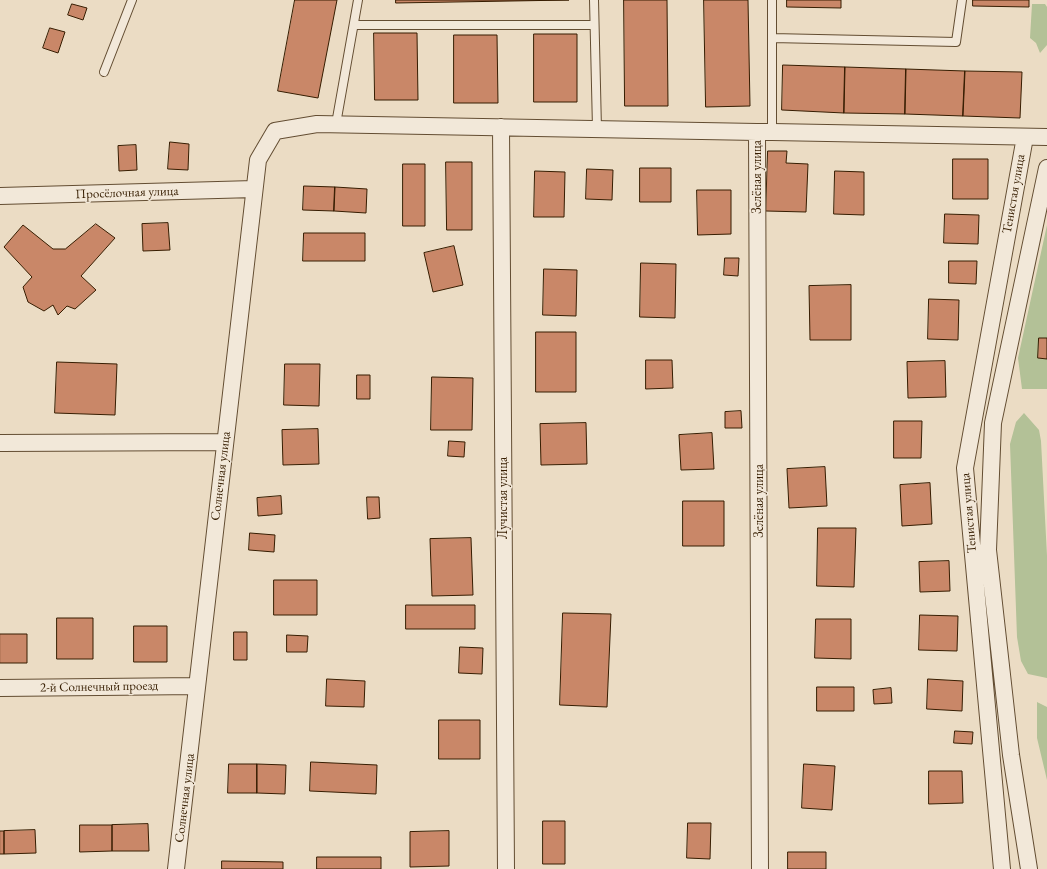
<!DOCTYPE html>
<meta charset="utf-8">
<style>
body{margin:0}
canvas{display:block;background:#ebdcc4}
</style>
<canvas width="1047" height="869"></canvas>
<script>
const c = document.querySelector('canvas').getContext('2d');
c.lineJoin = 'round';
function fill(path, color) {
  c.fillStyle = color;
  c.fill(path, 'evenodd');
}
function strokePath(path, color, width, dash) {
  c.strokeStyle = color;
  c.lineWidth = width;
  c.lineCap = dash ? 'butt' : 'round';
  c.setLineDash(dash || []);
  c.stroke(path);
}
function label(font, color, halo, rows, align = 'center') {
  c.font = font + ' "EB Garamond",serif';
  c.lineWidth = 3;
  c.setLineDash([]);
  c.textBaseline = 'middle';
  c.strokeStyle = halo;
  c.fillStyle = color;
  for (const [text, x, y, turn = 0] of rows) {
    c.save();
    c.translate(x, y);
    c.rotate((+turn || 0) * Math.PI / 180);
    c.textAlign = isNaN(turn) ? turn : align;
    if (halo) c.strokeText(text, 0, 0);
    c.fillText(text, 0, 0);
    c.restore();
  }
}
fill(new Path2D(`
 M1032 4H1045L1047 7V45L1040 53 1036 43 1030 38Z
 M1047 225V389H1022L1018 358Z
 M1024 413 1039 430 1041 441 1047 556V678L1028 674 1021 661 1017 637 1010 444 1016 422Z
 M1037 702 1047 707V780L1037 738Z`), '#b3c197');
const building = new Path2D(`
 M295 0H337L318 98 278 91Z
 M396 0H569L396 3Z
 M624 0H667L668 106H625Z
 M704 0H748L750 106 706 107Z
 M787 0H841V8L787 7Z
 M973 0H1029V7L973 6Z
 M72 4 87 8 83 20 68 15Z
 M50 28 65 32 58 53 43 48Z
 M374 33H417L418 100H375Z
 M534 34H577V102H534Z
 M454 35H497L498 103H454Z
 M783 65 845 67 844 113 782 110Z
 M845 67 906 69 905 114 844 113Z
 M906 69 965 71 963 116 905 114Z
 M965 71 1022 72 1020 118 963 116Z
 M170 142 189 144 188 170 168 169Z
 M136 145 137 170 119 171 118 146Z
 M768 151H787L786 163 808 164 806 212 766 211Z
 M953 159H988V199H953Z
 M446 162H472V230H447Z
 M403 164H425V226H403Z
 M640 168H671V202H640Z
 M587 169 613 170 612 200 586 199Z
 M535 171 565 172 564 217H534Z
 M835 171 864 172V215L834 214Z
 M304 186 335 187 334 211 303 210Z
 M335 187 367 189 366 213 334 211Z
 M697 190H731V234L698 235Z
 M945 214 979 215 978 244 944 243Z
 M168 223 170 250 143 251 142 224Z
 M96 224 115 238 81 276 96 290 75 309 67 306 58 315 53 305 44 311 28 302 23 287 32 277 4 247 23 225 53 249H65Z
 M304 233H365V261H303Z
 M454 246 463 285 433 292 424 253Z
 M725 258H739L738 276 724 275Z
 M949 261H977L976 284 949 283Z
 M641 263 676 264 675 318 640 317Z
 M544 269 577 270 576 316 543 315Z
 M851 285V340H810L809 286Z
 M929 299 959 300 958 340 928 339Z
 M536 332H576V392H536Z
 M1039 338H1047V359L1038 358Z
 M646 360H672L673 388 646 389Z
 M945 361 946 397 908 398 907 362Z
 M57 362 117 364 115 415 55 413Z
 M285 364H320L319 406 284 405Z
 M357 375H370V399H357Z
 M432 377 473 378 472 430H431Z
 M741 411 742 428H725V412Z
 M894 421H922L921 458H894Z
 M586 423 587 464 541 465 540 424Z
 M318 429 319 464 283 465 282 430Z
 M712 433 714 469 681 470 679 435Z
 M449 441 465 442 464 457 448 456Z
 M825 467 827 506 789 508 787 469Z
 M930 483 932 524 902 526 900 485Z
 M281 496 282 514 258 516 257 498Z
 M367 497H379L380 518 368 519Z
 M683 501H724V546H683Z
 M818 528H856L854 587 817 586Z
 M250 533 275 535 274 552 249 550Z
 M471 538 473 595 432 596 430 539Z
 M949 561 950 591 920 592 919 562Z
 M274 580H317V615H274Z
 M406 605H475V629H406Z
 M563 613 611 614 607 707 560 705Z
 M920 615 958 616 957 651 919 650Z
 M57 618H93V659H57Z
 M816 619H851V659L815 658Z
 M134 626H167V662H134Z
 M234 632H247V660H234Z
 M0 634H27V663H0Z
 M287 635 308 636 307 652H287Z
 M460 647 483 648 482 674 459 673Z
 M327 679 365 681 364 707 326 706Z
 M928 679 963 681 962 711 927 709Z
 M817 687H854V711H817Z
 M891 688 892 703 874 704 873 690Z
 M439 720H480V759H439Z
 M955 731 973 732 972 744 954 743Z
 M311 762 377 765 376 794 310 791Z
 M229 764H257V793H228Z
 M257 764 286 765 285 794 257 793Z
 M804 764 835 766 832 810 802 808Z
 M929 771H962L963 803 929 804Z
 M543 821H565V864H543Z
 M688 823H711L710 859 687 858Z
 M148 824 149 851H112V825Z
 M80 825H112V851L80 852Z
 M35 830 36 853 4 854V831Z
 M0 831H4V854H0Z
 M449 831V866L410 867V832Z
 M788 852H826V869H788Z
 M317 857H381V869H317Z
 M222 861 283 862V869H222Z`);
fill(building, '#c98768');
strokePath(building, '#361d01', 1);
const service = new Path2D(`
 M594 0 597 129
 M354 25H594
 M772 38 956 42 962 0
 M104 72 132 0
 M336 124 358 0
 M772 132V0`);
const minor = new Path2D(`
 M501 127 506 869
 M757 132 760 869
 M0 196 254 189
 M0 443 225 442
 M0 688 197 686
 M176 869 258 160 275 131 317 124 757 132H772L1047 137
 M1002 869 965 468 1025 137
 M1029 869 1011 755 988 550 993 423 1047 168`);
strokePath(service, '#634d32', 10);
strokePath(minor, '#634d32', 18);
strokePath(service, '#f2e8d9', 8);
strokePath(minor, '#f2e8d9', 16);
label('13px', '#361d01', '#f2e8d9', [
 ["Зелёная улица",757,177,-90],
 ["Просёлочная улица",127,193,-2],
 ["Тенистая улица",1014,194,-80],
 ["Солнечная улица",221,476,-83],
 ["Лучистая улица",503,498,-90],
 ["Зелёная улица",759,501,-90],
 ["Тенистая улица",969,513,-95],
 ["2-й Солнечный проезд",99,687,-1],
 ["Солнечная улица",185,798,-83]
]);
</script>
